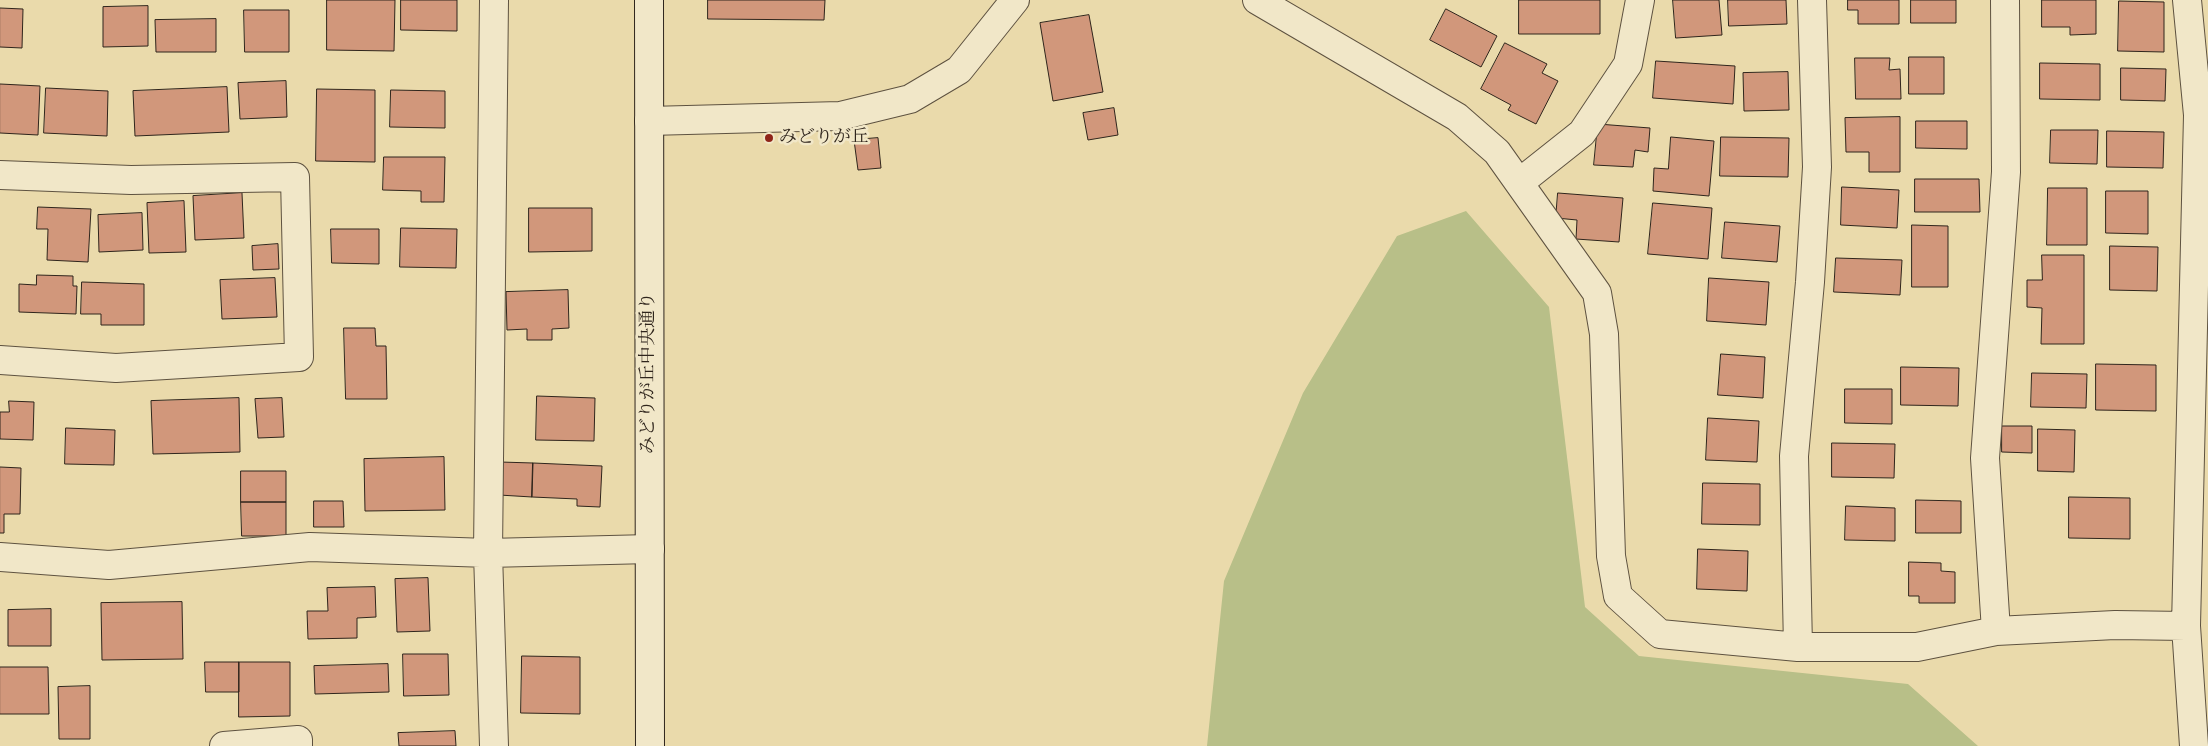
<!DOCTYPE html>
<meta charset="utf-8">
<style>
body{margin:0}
canvas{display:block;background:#eadaab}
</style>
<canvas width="2208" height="746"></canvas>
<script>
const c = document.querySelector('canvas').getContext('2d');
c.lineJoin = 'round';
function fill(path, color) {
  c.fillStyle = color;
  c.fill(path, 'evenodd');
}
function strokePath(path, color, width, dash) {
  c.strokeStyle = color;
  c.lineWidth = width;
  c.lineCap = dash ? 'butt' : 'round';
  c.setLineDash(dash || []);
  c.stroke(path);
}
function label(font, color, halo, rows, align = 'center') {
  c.font = font + ' Alegreya,"Noto Serif JP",serif';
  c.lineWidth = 5;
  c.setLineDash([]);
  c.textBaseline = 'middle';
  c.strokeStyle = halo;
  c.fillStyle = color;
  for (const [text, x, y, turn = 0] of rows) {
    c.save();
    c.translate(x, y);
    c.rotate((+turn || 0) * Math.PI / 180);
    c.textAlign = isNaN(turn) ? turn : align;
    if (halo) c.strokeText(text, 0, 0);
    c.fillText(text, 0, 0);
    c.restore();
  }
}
fill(new Path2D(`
 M1466 211 1549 307 1585 607 1639 656 1908 684 1978 746H1207L1224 581 1303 393 1397 236Z`), '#b8bf88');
const building = new Path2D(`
 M327 0H395L394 51 327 50Z
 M401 0H457V31L401 30Z
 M708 0H825L824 20 708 19Z
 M1519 0H1600V34H1519Z
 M1673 0H1719L1722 35 1676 38Z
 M1728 0H1786L1787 24 1729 26Z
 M1848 0H1899V24H1858V10H1848Z
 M1911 0H1956V23H1911Z
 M2042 0H2096V34L2070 35V27H2042Z
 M2119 1 2164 2V52L2118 51Z
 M148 6V46L103 47V7Z
 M0 8 23 9 22 48 0 47Z
 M1446 9 1497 36 1481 67 1430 40Z
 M244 10H289V52H245Z
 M1089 15 1103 92 1053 101 1040 23Z
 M216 19V52H156L155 20Z
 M1505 43 1547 64 1542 73 1558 81 1536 124 1508 110 1511 105 1481 89Z
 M1909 57H1944V94H1909Z
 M1855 58H1890L1889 70 1900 69 1901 99H1856Z
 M1656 61 1735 66 1733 104 1653 98Z
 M2040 63 2100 64V100L2040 99Z
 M2121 68 2166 69 2165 101 2121 100Z
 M1788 72 1789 110 1744 111 1743 73Z
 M286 81 287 117 240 119 238 83Z
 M0 84 40 86 38 135 0 133Z
 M227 87 229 132 135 136 133 91Z
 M46 88 108 91 107 136 44 133Z
 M317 89 375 90V162L316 161Z
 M391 90 445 91V128L390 127Z
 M1114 108 1118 135 1088 140 1083 113Z
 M1900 117V172H1869V152H1846L1845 118Z
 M1916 121H1967V149L1916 148Z
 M1598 124 1650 128 1648 152 1635 150 1633 167 1594 165Z
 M2051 130H2098L2097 164 2050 163Z
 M2107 131 2164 132 2163 168 2107 167Z
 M1671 137 1714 141 1709 196 1653 191 1654 168 1668 169Z
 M1721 137 1789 138 1788 177 1720 176Z
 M878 138 881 168 858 170 854 140Z
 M384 157H445L444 202H421V191L383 190Z
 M1915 179H1979L1980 212H1915Z
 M1842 187 1899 190 1897 228 1841 225Z
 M2048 188H2087V245H2047Z
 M2106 191H2148V234L2106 233Z
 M242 193 244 238 195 240 193 196Z
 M1558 193 1623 198 1619 242 1576 239 1577 220 1556 218Z
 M184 201 186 252 149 253 147 203Z
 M1653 203 1712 208 1708 259 1648 254Z
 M38 207 91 209 88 262 47 260 48 229H37Z
 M529 208H592V251L529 252Z
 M142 213 143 250 99 252 98 215Z
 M1725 222 1780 226 1777 262 1722 258Z
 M1912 225 1948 226V287H1912Z
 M401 228 457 229 456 268 400 267Z
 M331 229H379V264L332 263Z
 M278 244 279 269 253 270 252 246Z
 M2110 246 2158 247 2157 291 2110 290Z
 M2042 255H2084V344H2041L2042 308 2027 307V280H2042Z
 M1836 258 1902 260 1900 295 1834 292Z
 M37 275 73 276V286H77L76 314 19 312V284L36 285Z
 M275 278 277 317 222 319 220 280Z
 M1709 278 1769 282 1766 325 1707 321Z
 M82 282 144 284V325H101V314H81Z
 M568 290 569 328 552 329V340H527V329L507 330 506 292Z
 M344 328H375L376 346H386L387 399H346Z
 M1721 354 1765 357 1763 398 1718 395Z
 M2096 364 2156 365V411L2096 410Z
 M1901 367 1959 368 1958 406 1901 405Z
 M2032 373 2087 374 2086 408 2031 407Z
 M1845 389H1892V424L1845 423Z
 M537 396 595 398 594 441 536 440Z
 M239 398 240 452 153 454 151 401Z
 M282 398 284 437 258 438 255 399Z
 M9 401 34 402 33 440 0 439V412H9Z
 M1708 418 1759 421 1757 462 1706 460Z
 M2002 426H2032V453L2002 452Z
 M66 428 115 430 114 465 65 464Z
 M2038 429 2075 430 2074 472 2038 471Z
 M1832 443 1895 444 1894 478 1832 477Z
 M444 457 445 510 365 511 364 459Z
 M500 462 533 463 532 497 499 495Z
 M533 463 602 466 600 507 577 506V499L532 497Z
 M0 467 21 468 20 514H4V533H0Z
 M241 471H286V502H241Z
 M1703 483 1760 484V525L1702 524Z
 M2069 497 2130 498V539L2069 538Z
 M1916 500 1961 501V533H1916Z
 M314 501H343L344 527H314Z
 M241 502H286V536H242Z
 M1846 506 1895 508V541L1845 540Z
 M1698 549 1748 551 1747 591 1697 589Z
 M1909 562 1941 563V571L1955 572V603H1919V596H1909Z
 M428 578 430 631 397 632 395 579Z
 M375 587 376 617 357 618V638L308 639 307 611H328L327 588Z
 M182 602 183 659 102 660 101 603Z
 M51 609V646H8V610Z
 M403 654H448L449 695 404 696Z
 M522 656 580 657V714L521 713Z
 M205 662H239V692H206Z
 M239 662H290V716L239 717Z
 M388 664 389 692 315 694 314 666Z
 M0 667H48L49 714H0Z
 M90 686V739H59L58 687Z
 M455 731 456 746H399L398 733Z`);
fill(building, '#d1977b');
strokePath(building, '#2f251c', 1);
const street = new Path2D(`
 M494 0 488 553 494 746
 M1257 0 1457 117 1497 152 1597 293 1604 334 1611 556 1618 596 1660 634 1798 647H1917L1996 631 2115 625 2186 626
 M2187 0 2198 115 2186 626 2194 746
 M649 121 840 116 910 99 959 70 1015 0
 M0 175 131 180 295 177 299 357 116 368 0 360
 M1519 183 1582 133 1628 64 1640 0
 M0 557 109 565 310 547 488 553 650 549
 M1996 631 1985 458 2006 172 2005 0
 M1798 647 1794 456 1810 282 1817 167 1812 0
 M224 746 298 740V746`);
const secondary = new Path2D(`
 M649 0 650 746`);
strokePath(street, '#5e5240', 30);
strokePath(secondary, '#2f251c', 30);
strokePath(street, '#f1e7c8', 28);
strokePath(secondary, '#f1e7c8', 28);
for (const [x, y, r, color] of [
 [769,138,5,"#8f2418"]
]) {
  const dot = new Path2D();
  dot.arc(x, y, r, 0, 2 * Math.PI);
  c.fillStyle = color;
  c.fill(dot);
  strokePath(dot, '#f1e7c8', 2);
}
label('18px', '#2f251c', '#f1e7c8', [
 ["みどりが丘",779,138]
], 'left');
label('18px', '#2f251c', '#f1e7c8', [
 ["みどりが丘中央通り",649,373,-90]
]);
</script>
